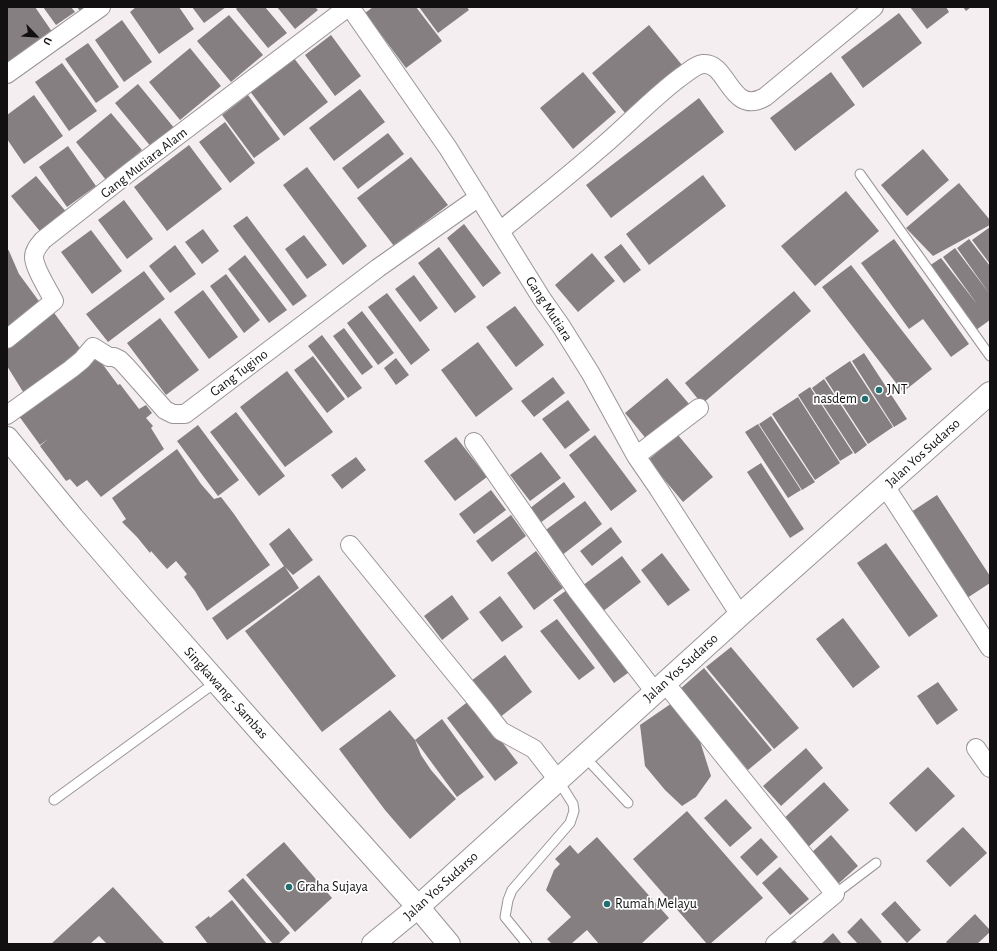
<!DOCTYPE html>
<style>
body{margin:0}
#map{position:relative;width:997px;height:951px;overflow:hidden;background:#f4eef0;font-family:"Alegreya Sans",sans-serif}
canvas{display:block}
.frame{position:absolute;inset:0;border:8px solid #121011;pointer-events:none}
.north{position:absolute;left:16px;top:16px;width:40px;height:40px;-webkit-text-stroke:3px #fff;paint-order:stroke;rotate:115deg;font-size:11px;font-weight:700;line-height:16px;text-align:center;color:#121011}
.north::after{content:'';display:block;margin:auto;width:14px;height:18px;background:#121011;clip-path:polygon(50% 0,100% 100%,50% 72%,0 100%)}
</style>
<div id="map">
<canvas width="997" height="951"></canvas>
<div class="frame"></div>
<div class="north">U</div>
</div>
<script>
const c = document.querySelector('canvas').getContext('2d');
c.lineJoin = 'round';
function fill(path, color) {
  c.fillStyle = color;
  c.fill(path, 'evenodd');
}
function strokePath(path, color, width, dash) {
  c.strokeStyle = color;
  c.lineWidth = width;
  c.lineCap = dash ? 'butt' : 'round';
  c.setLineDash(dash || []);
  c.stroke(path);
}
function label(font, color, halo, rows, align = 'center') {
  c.font = font + ' "Alegreya Sans",sans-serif';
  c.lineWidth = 3.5;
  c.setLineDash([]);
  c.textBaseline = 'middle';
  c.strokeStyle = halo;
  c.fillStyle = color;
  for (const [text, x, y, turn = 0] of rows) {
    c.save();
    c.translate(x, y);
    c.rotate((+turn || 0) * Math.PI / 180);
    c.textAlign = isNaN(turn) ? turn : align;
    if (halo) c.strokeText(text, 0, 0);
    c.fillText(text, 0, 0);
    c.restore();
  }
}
fill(new Path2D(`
 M7 7H35L55 36 7 70Z
 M43 7H71L75 12 56 25Z
 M77 7H94L83 15Z
 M136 7H179L194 29 159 54 130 12Z
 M192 7H226L204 23Z
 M238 7H265L287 33 268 48 236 9Z
 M277 7H315L318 10 295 29Z
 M373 7H416L442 41 406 68 365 13Z
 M419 7H467L469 10 438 33Z
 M910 7H946L949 12 927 29Z
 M963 7H971L966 11Z
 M899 13 922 43 863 88 841 57Z
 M229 15 263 55 231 82 197 41Z
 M122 20 152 62 124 82 95 40Z
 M649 25 682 65 625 113 592 73Z
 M331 35 361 76 335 96 305 55Z
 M88 43 119 87 96 103 65 59Z
 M190 48 221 86 180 120 149 82Z
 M293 57 328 102 284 136 249 90Z
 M62 63 97 111 69 131 35 82Z
 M583 72 616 112 573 149 540 108Z
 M831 72 855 105 795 151 770 118Z
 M138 84 175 129 152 148 115 103Z
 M360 89 385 122 334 161 309 128Z
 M34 95 63 136 24 164 7 139V115Z
 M248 95 280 139 254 158 222 115Z
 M699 98 724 132 611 218 586 185Z
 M111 113 142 150 106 180 76 142Z
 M225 122 255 163 230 183 199 142Z
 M388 133 404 154 358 189 342 168Z
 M189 145 222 189 167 231 134 187Z
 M68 146 96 186 67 207 39 167Z
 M923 149 949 180 907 216 881 185Z
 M411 157 448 205 394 246 357 198Z
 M307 167 367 246 343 265 283 185Z
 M703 175 726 206 649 265 626 234Z
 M36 176 68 214 43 235 11 196Z
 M959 183 990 220V225L933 256 906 228Z
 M846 191 879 231 815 286 781 246Z
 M124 200 153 239 127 259 98 220Z
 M247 216 307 296 293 306 233 226Z
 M464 224 501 273 483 287 447 238Z
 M990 227V264L972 240Z
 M203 229 219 251 202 264 185 242Z
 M91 230 122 271 92 294 61 252Z
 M304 235 327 265 307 279 285 249Z
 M894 239 969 344 951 357 923 319 909 329 861 263Z
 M969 239 990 266V320L976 330 929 266 941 258 977 304 943 257 955 248 989 293 957 248Z
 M621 244 641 270 624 283 604 257Z
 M175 245 196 274 170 293 149 266Z
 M439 247 476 297 455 313 418 263Z
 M7 248 9 251 19 274 44 308 7 336Z
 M592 253 615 281 578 312 555 285Z
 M245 255 287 310 269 323 228 269Z
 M851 265 932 369 903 392 822 287Z
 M144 271 165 299 108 342 86 314Z
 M226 274 260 320 244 333 210 286Z
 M414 275 438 308 420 322 395 289Z
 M203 290 238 337 209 359 174 312Z
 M794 291 811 311 702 404 685 383Z
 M387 293 430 350 411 365 368 307Z
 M515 306 544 345 516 367 486 327Z
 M52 310 82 351 25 395 7 366V344Z
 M362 311 394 353 378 365 347 323Z
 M160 318 199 370 166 395 127 343Z
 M344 328 373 367 362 375 333 336Z
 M322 335 362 388 348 398 308 346Z
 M478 342 513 389 476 417 441 370Z
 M864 353 907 419 894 427 852 361Z
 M95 354 118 385 120 384 139 409 146 405 152 413 146 418 153 426 151 428 164 449 101 497 87 480 77 487 70 479 66 481 40 446 48 439 40 445 16 412Z
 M313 356 345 399 327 413 294 370Z
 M396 358 409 375 396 385 384 368Z
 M850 361 893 427 868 444 825 378Z
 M287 371 333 432 285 467 240 407Z
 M553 377 565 393 534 417 521 401Z
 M667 378 690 405 648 441 625 413Z
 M824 379 867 445 855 454 812 388Z
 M810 387 853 453 840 461 798 395Z
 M798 397 840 463 815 480 772 414Z
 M568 400 590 430 565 449 542 419Z
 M236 412 285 476 259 496 210 432Z
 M771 416 815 482 802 490 759 424Z
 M758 424 801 490 788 498 745 432Z
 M198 425 239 480 218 496 177 441Z
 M595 435 637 491 611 511 569 455Z
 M678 435 713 477 683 502 648 460Z
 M456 437 487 477 455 501 424 461Z
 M177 449 201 484 214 499 221 497 234 514 245 530 270 565 207 611 195 591 184 577 187 574 176 561 167 569 151 551 150 553 137 537 122 522 126 519 112 498Z
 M541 452 561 478 530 501 510 475Z
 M356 457 366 470 342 489 331 475Z
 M761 463 804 529 790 538 747 472Z
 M564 482 575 497 540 523 529 509Z
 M491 490 506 510 474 534 459 514Z
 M937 495 990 576V583L961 602 905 516Z
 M585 501 602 524 561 556 543 532Z
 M511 515 526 536 492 562 476 541Z
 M611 527 622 542 592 566 580 551Z
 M289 528 313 560 293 575 285 567 299 588 227 640 212 618 284 566 269 544Z
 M886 543 938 616 909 637 857 563Z
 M536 551 563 588 534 610 507 573Z
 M662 553 690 590 668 606 641 570Z
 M622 556 641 582 602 612 582 586Z
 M319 575 365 636 396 676 322 732 245 631Z
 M571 587 632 670 614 683 553 600Z
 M452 595 469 619 442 640 424 616Z
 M500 596 523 627 502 642 479 612Z
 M843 618 880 667 853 688 816 639Z
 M557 619 595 668 579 680 540 631Z
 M731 647 799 728 774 749 706 667Z
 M505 655 532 692 499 718 471 681Z
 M704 668 772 750 748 770 680 689Z
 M938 682 958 710 937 725 917 696Z
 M470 700 518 763 495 781 447 718Z
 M672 703 698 735 711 776 696 797 682 806 665 790 645 766 640 725Z
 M390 710 415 740 442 719 484 777 457 797 415 740 421 755 431 770 456 799 410 839 385 810 339 749Z
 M806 748 823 768 781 806 763 786Z
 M928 767 955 796 916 832 889 803Z
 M824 782 849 810 807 848 782 820Z
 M726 799 752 828 730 847 704 818Z
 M687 811 763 898 710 944H707L633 859Z
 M963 827 987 853 950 887 926 861Z
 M831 835 858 866 838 884 811 853Z
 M597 837 669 918 641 944H599L587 930 571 944H552L547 939 571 917 546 890 554 870 560 864 555 859 570 845 578 854Z
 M761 838 778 857 757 876 740 857Z
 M284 842 332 898 295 932 246 875Z
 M780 867 809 899 790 915 762 883Z
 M243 878 290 933 278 944H273L228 891Z
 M113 887 165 944H107L99 936 90 944H51Z
 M232 900 267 944H208L195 927 209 916 210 918Z
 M895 901 921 930 907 943 881 914Z
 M975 914 990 930V932L977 944H948L946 942Z
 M861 918 882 942 879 944H858L847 932Z
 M833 933 842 944H821Z
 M791 936 798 944H782Z`), '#857f82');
const lane = new Path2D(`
 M860 174 990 356
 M584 756 628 803
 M54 800 216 682
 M835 894 876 863
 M527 944 505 917 508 900 512 890 570 823 574 811 573 804 558 780`);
const street = new Path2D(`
 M350 7 448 148 542 299 561 326 591 374 636 456 658 488 740 615
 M7 74 101 7
 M500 231C533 204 566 178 598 150 627 126 652 98 682 76 688 72 695 65 703 64 728 61 730 117 765 97L874 7
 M7 339 54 301C49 291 34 268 34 257 34 250 39 245 43 240L131 171 348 7
 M7 415 71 369 82 360 93 347 109 357H114L120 360 125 365 165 410 173 414H185L378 268 479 197
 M474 442 578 592 655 692
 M636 456 699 408
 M885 486 990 648
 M350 545 483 708 501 731 534 749 558 780
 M665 683 835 894 775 944
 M976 748 990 768`);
const secondary = new Path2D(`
 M7 438 73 518 130 584 259 730 418 907 449 944`);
const primary = new Path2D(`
 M373 944 418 907 740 615 990 393`);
strokePath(lane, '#9a9496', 11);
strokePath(street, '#9a9496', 20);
strokePath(secondary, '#9a9496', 24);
strokePath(primary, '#9a9496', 24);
strokePath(lane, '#fff', 9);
strokePath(street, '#fff', 18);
strokePath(secondary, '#fff', 22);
strokePath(primary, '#fff', 22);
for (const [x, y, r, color] of [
 [879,390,4,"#226e71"],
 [865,399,4,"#226e71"],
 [289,887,4,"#226e71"],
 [607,904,4,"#226e71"]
]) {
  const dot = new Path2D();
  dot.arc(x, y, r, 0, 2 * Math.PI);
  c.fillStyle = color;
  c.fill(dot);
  strokePath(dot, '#fff', 1.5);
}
label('14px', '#121011', '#fff', [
 ["Gang Mutiara Alam",144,163,-38],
 ["Gang Mutiara",549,309,57],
 ["Gang Tugino",239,373,-37],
 ["Jalan Yos Sudarso",923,453,-42],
 ["Jalan Yos Sudarso",681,668,-42],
 ["Singkawang - Sambas",226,693,48],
 ["Jalan Yos Sudarso",441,886,-42]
]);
label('14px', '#121011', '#fff', [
 ["JNT",887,390],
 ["nasdem",857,399,"right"],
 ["Graha Sujaya",297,887],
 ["Rumah Melayu",615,904]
], 'left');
</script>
